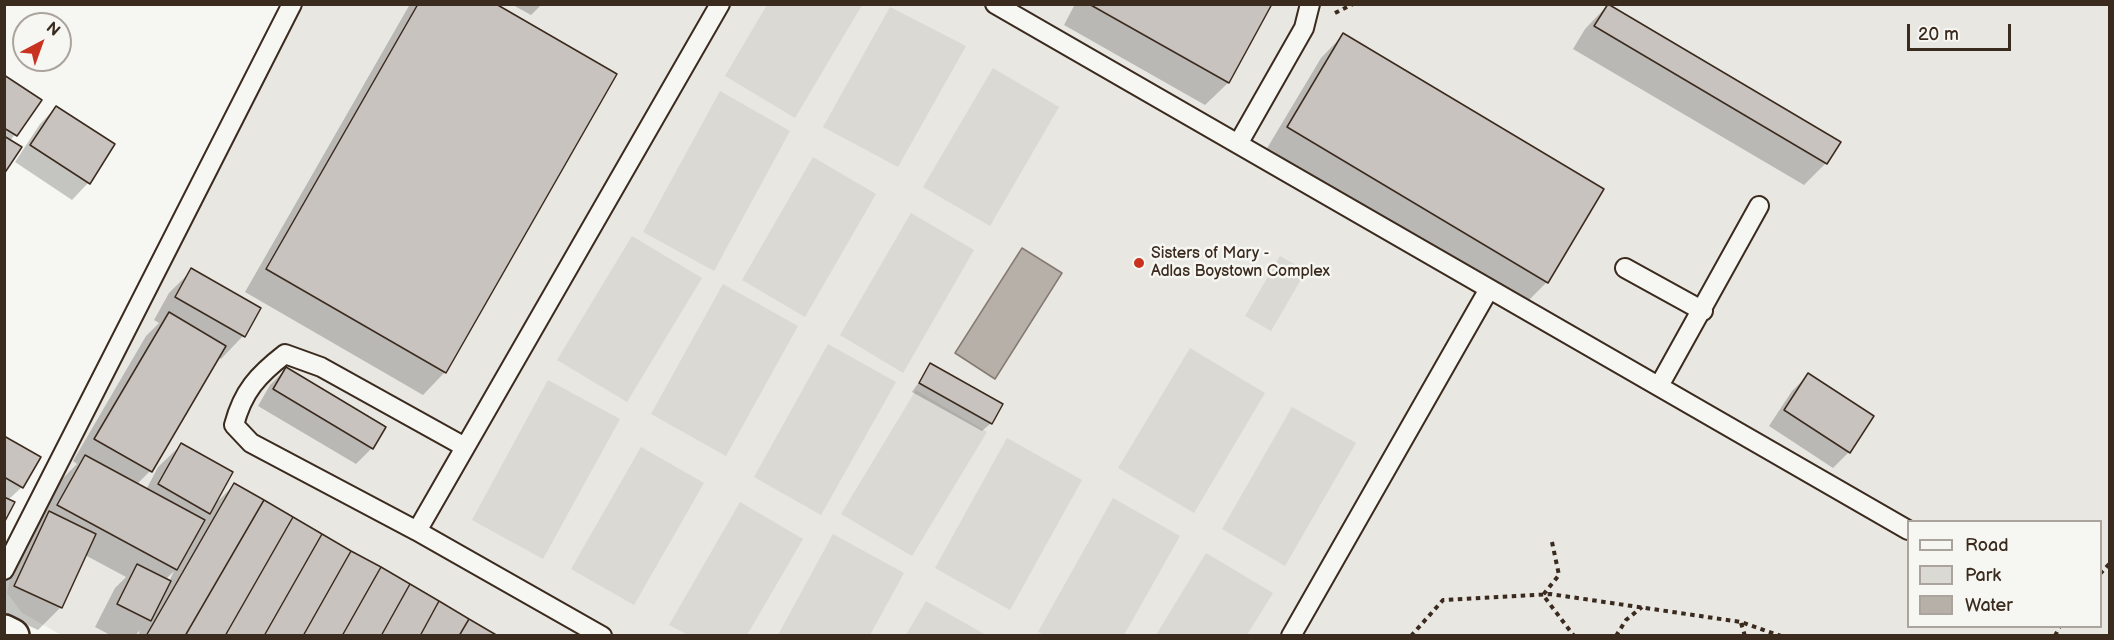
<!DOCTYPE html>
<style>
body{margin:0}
#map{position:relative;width:2114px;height:640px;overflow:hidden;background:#f6f6f2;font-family:"Balsamiq Sans",sans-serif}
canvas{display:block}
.frame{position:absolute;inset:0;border:6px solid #3b2a1e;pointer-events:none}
.legend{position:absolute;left:1907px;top:520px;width:195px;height:108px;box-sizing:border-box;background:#f6f6f2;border:2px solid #aba49d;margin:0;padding:8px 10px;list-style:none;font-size:18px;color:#3b2a1e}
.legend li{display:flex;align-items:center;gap:12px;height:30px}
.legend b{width:30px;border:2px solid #aba49d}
.north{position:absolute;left:12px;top:12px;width:60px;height:60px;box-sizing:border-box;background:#f6f6f2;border:2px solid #aba49d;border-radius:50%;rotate:41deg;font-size:16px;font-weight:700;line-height:24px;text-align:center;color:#3b2a1e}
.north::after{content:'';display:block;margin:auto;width:21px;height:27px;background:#c8321e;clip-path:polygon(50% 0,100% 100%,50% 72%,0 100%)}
.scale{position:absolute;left:1907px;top:24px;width:104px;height:27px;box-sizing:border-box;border:3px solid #3b2a1e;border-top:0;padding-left:8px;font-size:18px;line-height:21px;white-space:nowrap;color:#3b2a1e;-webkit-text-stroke:4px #f6f6f2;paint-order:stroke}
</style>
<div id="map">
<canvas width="2114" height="640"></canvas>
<div class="frame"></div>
<ul class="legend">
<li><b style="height:8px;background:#f6f6f2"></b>Road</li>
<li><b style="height:16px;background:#dad9d3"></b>Park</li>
<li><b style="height:16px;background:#b6b0a9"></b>Water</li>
</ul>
<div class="north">N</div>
<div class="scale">20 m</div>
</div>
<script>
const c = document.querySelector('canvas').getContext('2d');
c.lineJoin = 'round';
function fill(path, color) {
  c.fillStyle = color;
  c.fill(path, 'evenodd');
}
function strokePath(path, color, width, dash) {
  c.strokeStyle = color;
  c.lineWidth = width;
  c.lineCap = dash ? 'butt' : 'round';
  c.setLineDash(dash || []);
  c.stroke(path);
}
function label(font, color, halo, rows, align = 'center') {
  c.font = font + ' "Balsamiq Sans",sans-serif';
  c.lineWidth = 5;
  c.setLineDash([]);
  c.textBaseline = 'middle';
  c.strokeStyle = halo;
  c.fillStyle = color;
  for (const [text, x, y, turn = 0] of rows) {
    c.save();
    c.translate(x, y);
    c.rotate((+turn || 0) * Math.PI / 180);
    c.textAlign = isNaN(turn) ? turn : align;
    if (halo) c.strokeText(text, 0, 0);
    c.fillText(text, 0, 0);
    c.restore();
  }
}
fill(new Path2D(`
 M301 5H2109V635L63 636 22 613 7 593 12 568ZM1908 522H2100V626H1908Z`), '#e8e7e2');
fill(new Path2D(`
 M767 5H862L795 118 725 76Z
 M890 7 966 46 898 167 823 127Z
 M993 68 1059 107 990 226 923 187Z
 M720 91 790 131 714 271 643 232Z
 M813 157 876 194 805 317 742 280Z
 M911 213 974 250 903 373 840 335Z
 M632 236 702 278 627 402 557 360Z
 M1280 256 1306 271 1271 331 1245 316Z
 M723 284 798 326 726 456 651 414Z
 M828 344 896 382 821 515 754 477Z
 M1190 348 1265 393 1194 513 1118 468Z
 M548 380 620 419 543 559 472 520Z
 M916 390 987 432 912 556 841 514Z
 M1292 407 1356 443 1285 566 1222 529Z
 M1007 438 1082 480 1010 610 935 568Z
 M641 447 704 483 634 605 571 569Z
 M1113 498 1180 536 1124 635H1045L1038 632Z
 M740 502 803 539 747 635H688L669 625Z
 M833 534 904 573 870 635H778Z
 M1206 553 1273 593 1247 635H1156Z
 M926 601 986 635H906Z`), '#dad9d3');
const water = new Path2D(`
 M1022 248 1062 273 995 379 955 353Z`);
fill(water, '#b6b0a9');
strokePath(water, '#857a71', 1.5);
fill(new Path2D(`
 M410 4H493L445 372 423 395 245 292Z
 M511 4H542L531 15Z
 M1075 4H1271L1228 83 1205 105 1064 25Z
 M1607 6 1826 163 1804 185 1573 49 1585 29Z
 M1343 35 1547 282 1525 304 1266 150 1321 58Z
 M4 77 40 100 10 141 4 172Z
 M56 107 113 145 88 183 72 200 15 162 40 124Z
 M192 270 259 308 243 336 221 359 218 357 150 471 136 485 146 490 158 467 181 445 215 504 235 484 495 636H138L140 630 135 636H112L95 627 115 588 126 577 85 555 61 607 38 630 4 614V583L27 536 36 526 62 479 77 464 73 461 146 336 159 323 154 320 169 293ZM174 571 169 582 165 580Z
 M931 365 991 423 982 431 912 392Z
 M286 369 372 448 356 464 258 406 270 385Z
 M1808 375 1849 452 1833 468 1769 426 1792 391Z
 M4 438 22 487 8 500 4 520Z`), '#0003');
const building = new Path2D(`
 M418 4H496L617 74 446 373 266 269Z
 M1089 4H1272L1229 83Z
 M1608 4 1841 142 1827 164 1594 26Z
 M1343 33 1604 189 1548 283 1287 127Z
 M4 75 42 100 17 136 4 128Z
 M56 106 115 144 90 184 30 145Z
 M4 136 22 147 4 174Z
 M191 268 261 308 245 337 175 297Z
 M169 312 226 346 152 472 94 439Z
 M930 363 1003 404 992 424 919 383Z
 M286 367 386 427 373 449 273 389Z
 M1808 373 1874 416 1850 453 1784 410Z
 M4 436 41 457 23 488 4 477Z
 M181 443 233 472 210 514 158 484Z
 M85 455 205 520 177 570 57 505Z
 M234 483 264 500 185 636H146Z
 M4 497 15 502 4 523Z
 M264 500 293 517 225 636H185Z
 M49 511 96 534 62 608 14 586Z
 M293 517 322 534 264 636H225Z
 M322 534 351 551 303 636H264Z
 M351 551 381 567 342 636H303Z
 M137 564 171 581 151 621 117 604Z
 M381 567 410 584 381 636H342Z
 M410 584 439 601 420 636H381Z
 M439 601 469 619 459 636H420Z
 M469 619 498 636H459Z`);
fill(building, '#c8c3be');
strokePath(building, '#3b2a1e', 1.5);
const service = new Path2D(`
 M995 4 1908 530
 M1238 144 1304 28 1310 4
 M1625 268 1703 311
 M1659 386 1759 206
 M465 447 321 367 285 354C258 375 243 391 234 425L251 443 417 531 602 636
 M417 531 720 4
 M4 570 292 4
 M1291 636 1489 289`);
const minor = new Path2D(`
 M4 632 12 636`);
strokePath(service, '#3b2a1e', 22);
strokePath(minor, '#3b2a1e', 38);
strokePath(new Path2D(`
 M1335 13 1353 4
 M1552 542 1559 575 1543 595 1574 636
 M2100 574 2110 563
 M1741 623 1745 636
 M1411 636 1443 600 1550 594 1741 622 1781 636
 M1616 636 1626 620 1642 607
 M2055 636 2060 626`), '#3b2a1e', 4, [4.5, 4.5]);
strokePath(service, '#f6f6f2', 18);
strokePath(minor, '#f6f6f2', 33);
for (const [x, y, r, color] of [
 [1139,263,6,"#c8321e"]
]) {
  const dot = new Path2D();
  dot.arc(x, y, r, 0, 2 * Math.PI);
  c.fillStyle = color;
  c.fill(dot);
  strokePath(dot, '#f6f6f2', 2);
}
label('16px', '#3b2a1e', '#f6f6f2', [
 ["Sisters of Mary -",1151,254],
 ["Adlas Boystown Complex",1151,272]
], 'left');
</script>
